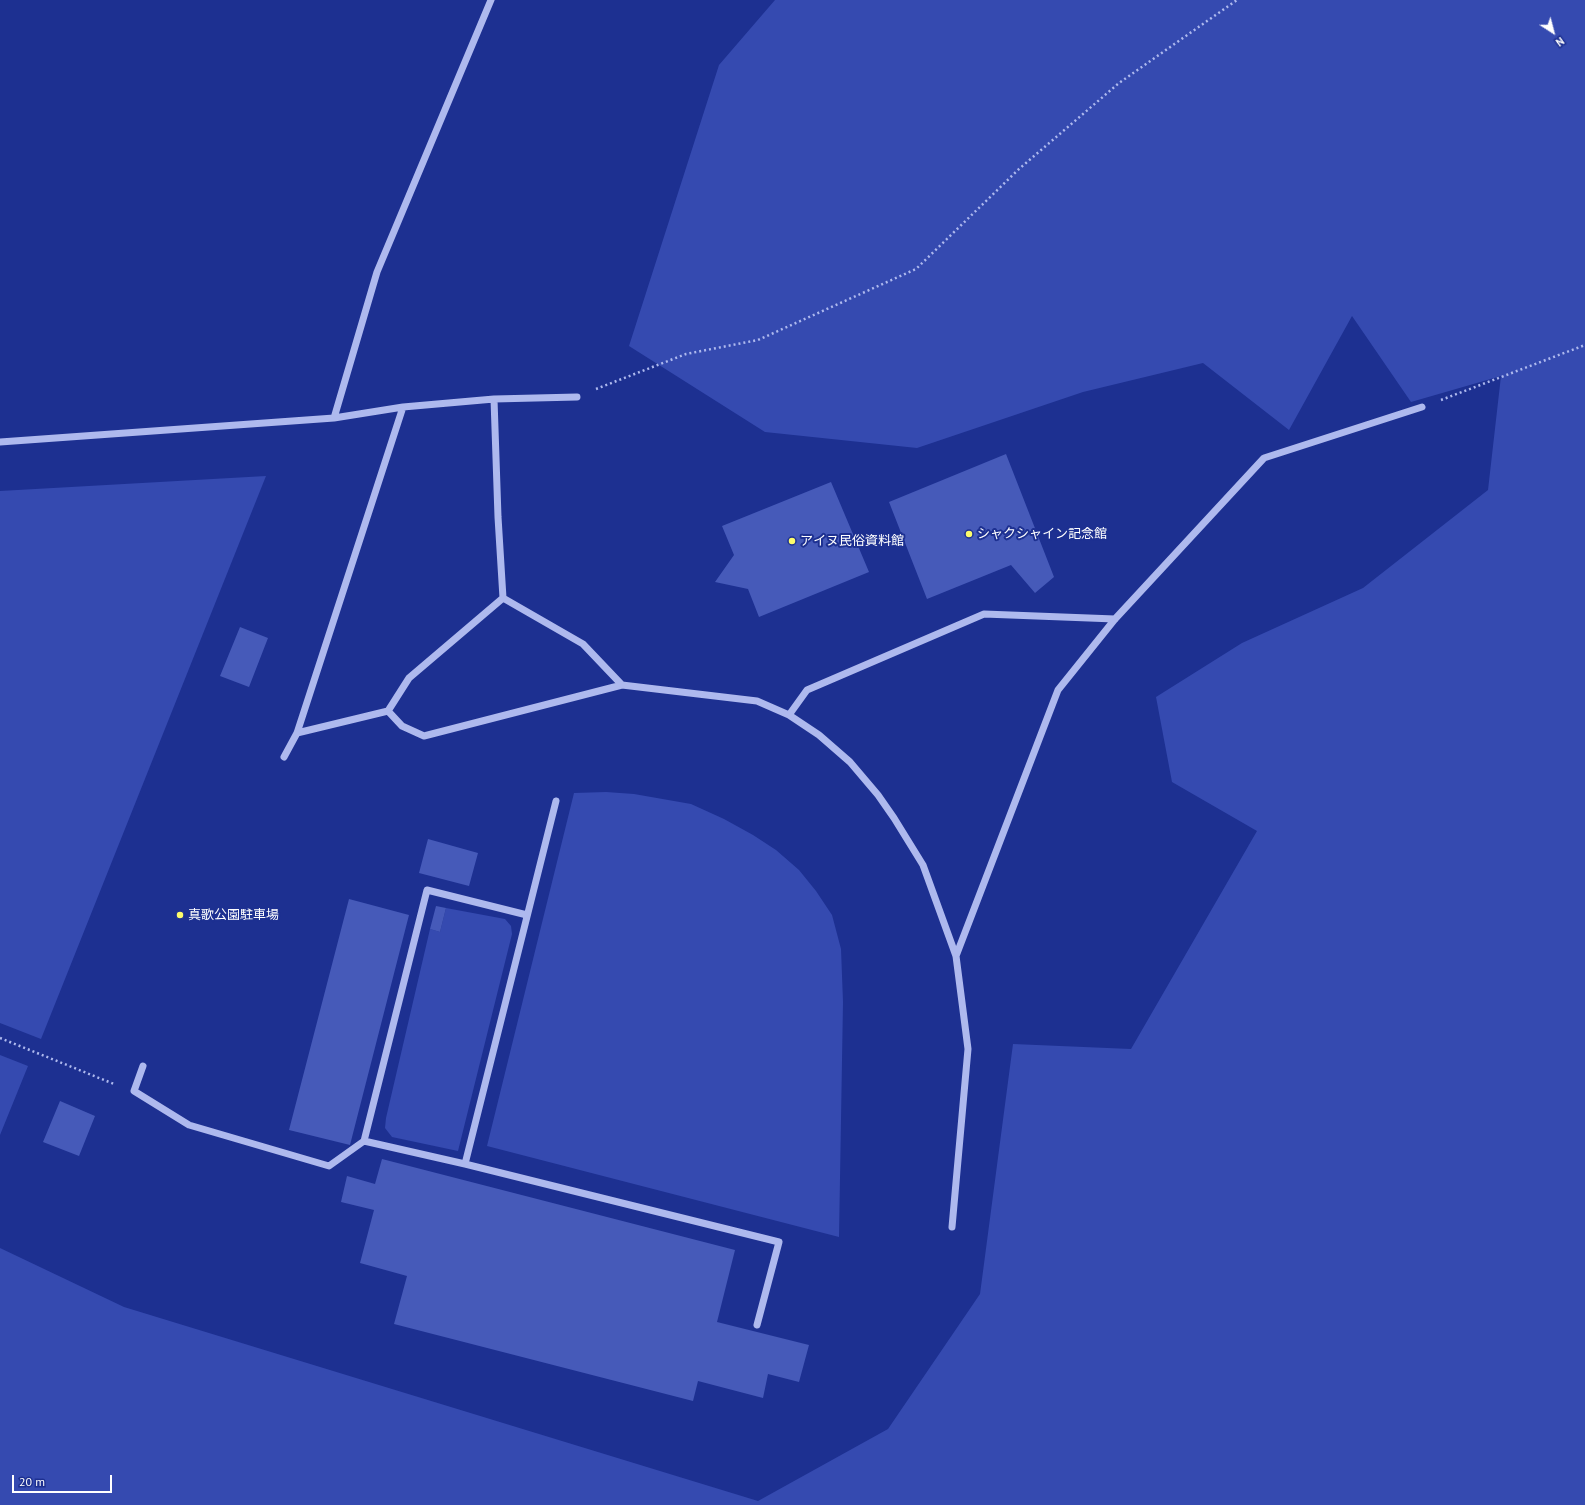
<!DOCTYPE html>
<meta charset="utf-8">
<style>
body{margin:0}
#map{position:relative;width:1585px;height:1505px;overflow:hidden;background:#1d3091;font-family:"PT Sans",sans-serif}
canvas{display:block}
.north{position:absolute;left:1533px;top:12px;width:40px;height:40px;-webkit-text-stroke:3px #1d3091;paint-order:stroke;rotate:144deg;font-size:11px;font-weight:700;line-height:16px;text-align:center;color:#fff}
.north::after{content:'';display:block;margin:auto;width:14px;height:18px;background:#fff;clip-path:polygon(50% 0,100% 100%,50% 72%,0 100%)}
.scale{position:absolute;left:12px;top:1475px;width:100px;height:18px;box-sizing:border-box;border:2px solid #fff;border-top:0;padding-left:5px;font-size:12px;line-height:14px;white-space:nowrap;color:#fff;-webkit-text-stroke:3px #1d3091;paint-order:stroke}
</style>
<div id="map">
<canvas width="1585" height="1505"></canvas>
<div class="north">N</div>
<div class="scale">20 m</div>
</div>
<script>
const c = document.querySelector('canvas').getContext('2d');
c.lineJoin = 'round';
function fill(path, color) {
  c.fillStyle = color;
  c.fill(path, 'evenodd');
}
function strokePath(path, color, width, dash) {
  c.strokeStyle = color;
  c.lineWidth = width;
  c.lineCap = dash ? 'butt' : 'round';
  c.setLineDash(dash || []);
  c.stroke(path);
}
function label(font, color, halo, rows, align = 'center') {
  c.font = font + ' "PT Sans","Noto Sans JP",sans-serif';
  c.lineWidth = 4;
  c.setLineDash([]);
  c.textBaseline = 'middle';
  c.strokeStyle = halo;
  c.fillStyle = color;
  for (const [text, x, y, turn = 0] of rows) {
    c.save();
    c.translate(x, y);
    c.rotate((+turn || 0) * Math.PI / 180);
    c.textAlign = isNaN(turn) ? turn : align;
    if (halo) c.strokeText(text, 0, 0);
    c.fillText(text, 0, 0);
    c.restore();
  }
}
fill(new Path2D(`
 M775 0H1585V1505H0V1248L124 1307 758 1501 888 1429 980 1294 1013 1044 1131 1049 1257 831 1172 782 1156 697 1242 643 1363 588 1488 490 1501 376 1411 402 1352 316 1289 430 1203 363 1083 392 917 448 765 432 629 346 719 65Z
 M266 476 41 1039 0 1023V491Z
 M606 792 634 794 691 804 724 819 753 835 776 850 799 870 816 891 832 915 841 949 843 1002 839 1237 487 1146 574 793Z
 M446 908 505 919 511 926 512 934 458 1151 392 1137 385 1128 386 1118 430 929 440 932Z
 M0 1055 28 1066 0 1135Z`), '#354ab0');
fill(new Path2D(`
 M1006 454 1054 577 1035 593 1011 565 927 599 889 502Z
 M831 482 869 572 759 617 748 589 715 582 734 555 722 526Z
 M240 627 268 638 249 687 220 676Z
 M428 839 478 853 469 886 419 873Z
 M349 899 409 915 350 1145 289 1130Z
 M436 906 446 908 440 932 430 929Z
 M60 1101 95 1116 79 1156 43 1142Z
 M382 1159 735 1250 717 1322 809 1345 799 1382 768 1374 763 1398 698 1381 693 1401 394 1324 407 1276 360 1263 374 1210 341 1202 347 1176 375 1184Z`), '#465ab9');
strokePath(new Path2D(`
 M596 389 686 354 758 340 916 269 1019 169 1119 83 1237 0
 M1441 400 1585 345
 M0 1038 114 1084`), '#aeb9ee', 2.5, [2, 3]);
strokePath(new Path2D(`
 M494 399 498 517 503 598 583 644 622 685 757 701 789 715 819 735 850 762 878 795 894 818 923 865 956 956 968 1049 952 1227
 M334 418 377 272 491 0
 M0 442 334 418 403 407 494 399 577 397
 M388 711 409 678 503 598
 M789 715 807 690 984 614 1115 619
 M297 733 388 711 402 726 424 736 622 685
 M284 757 297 733 403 407
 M956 956 1058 690 1115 619 1264 458 1422 407
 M143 1066 134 1091 189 1125 329 1166 364 1141 427 890 527 915
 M364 1141 465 1164 779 1242 757 1325
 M465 1164 556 801`), '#aeb9ee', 7);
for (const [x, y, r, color] of [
 [969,534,4,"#fdfc6c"],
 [792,541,4,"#fdfc6c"],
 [180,915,4,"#fdfc6c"]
]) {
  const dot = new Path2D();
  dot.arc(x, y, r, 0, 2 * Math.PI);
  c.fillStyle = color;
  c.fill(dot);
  strokePath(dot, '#1d3091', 1.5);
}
label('13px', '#fff', '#1d3091', [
 ["シャクシャイン記念館",977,534],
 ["アイヌ民俗資料館",800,541],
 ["真歌公園駐車場",188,915]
], 'left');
</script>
